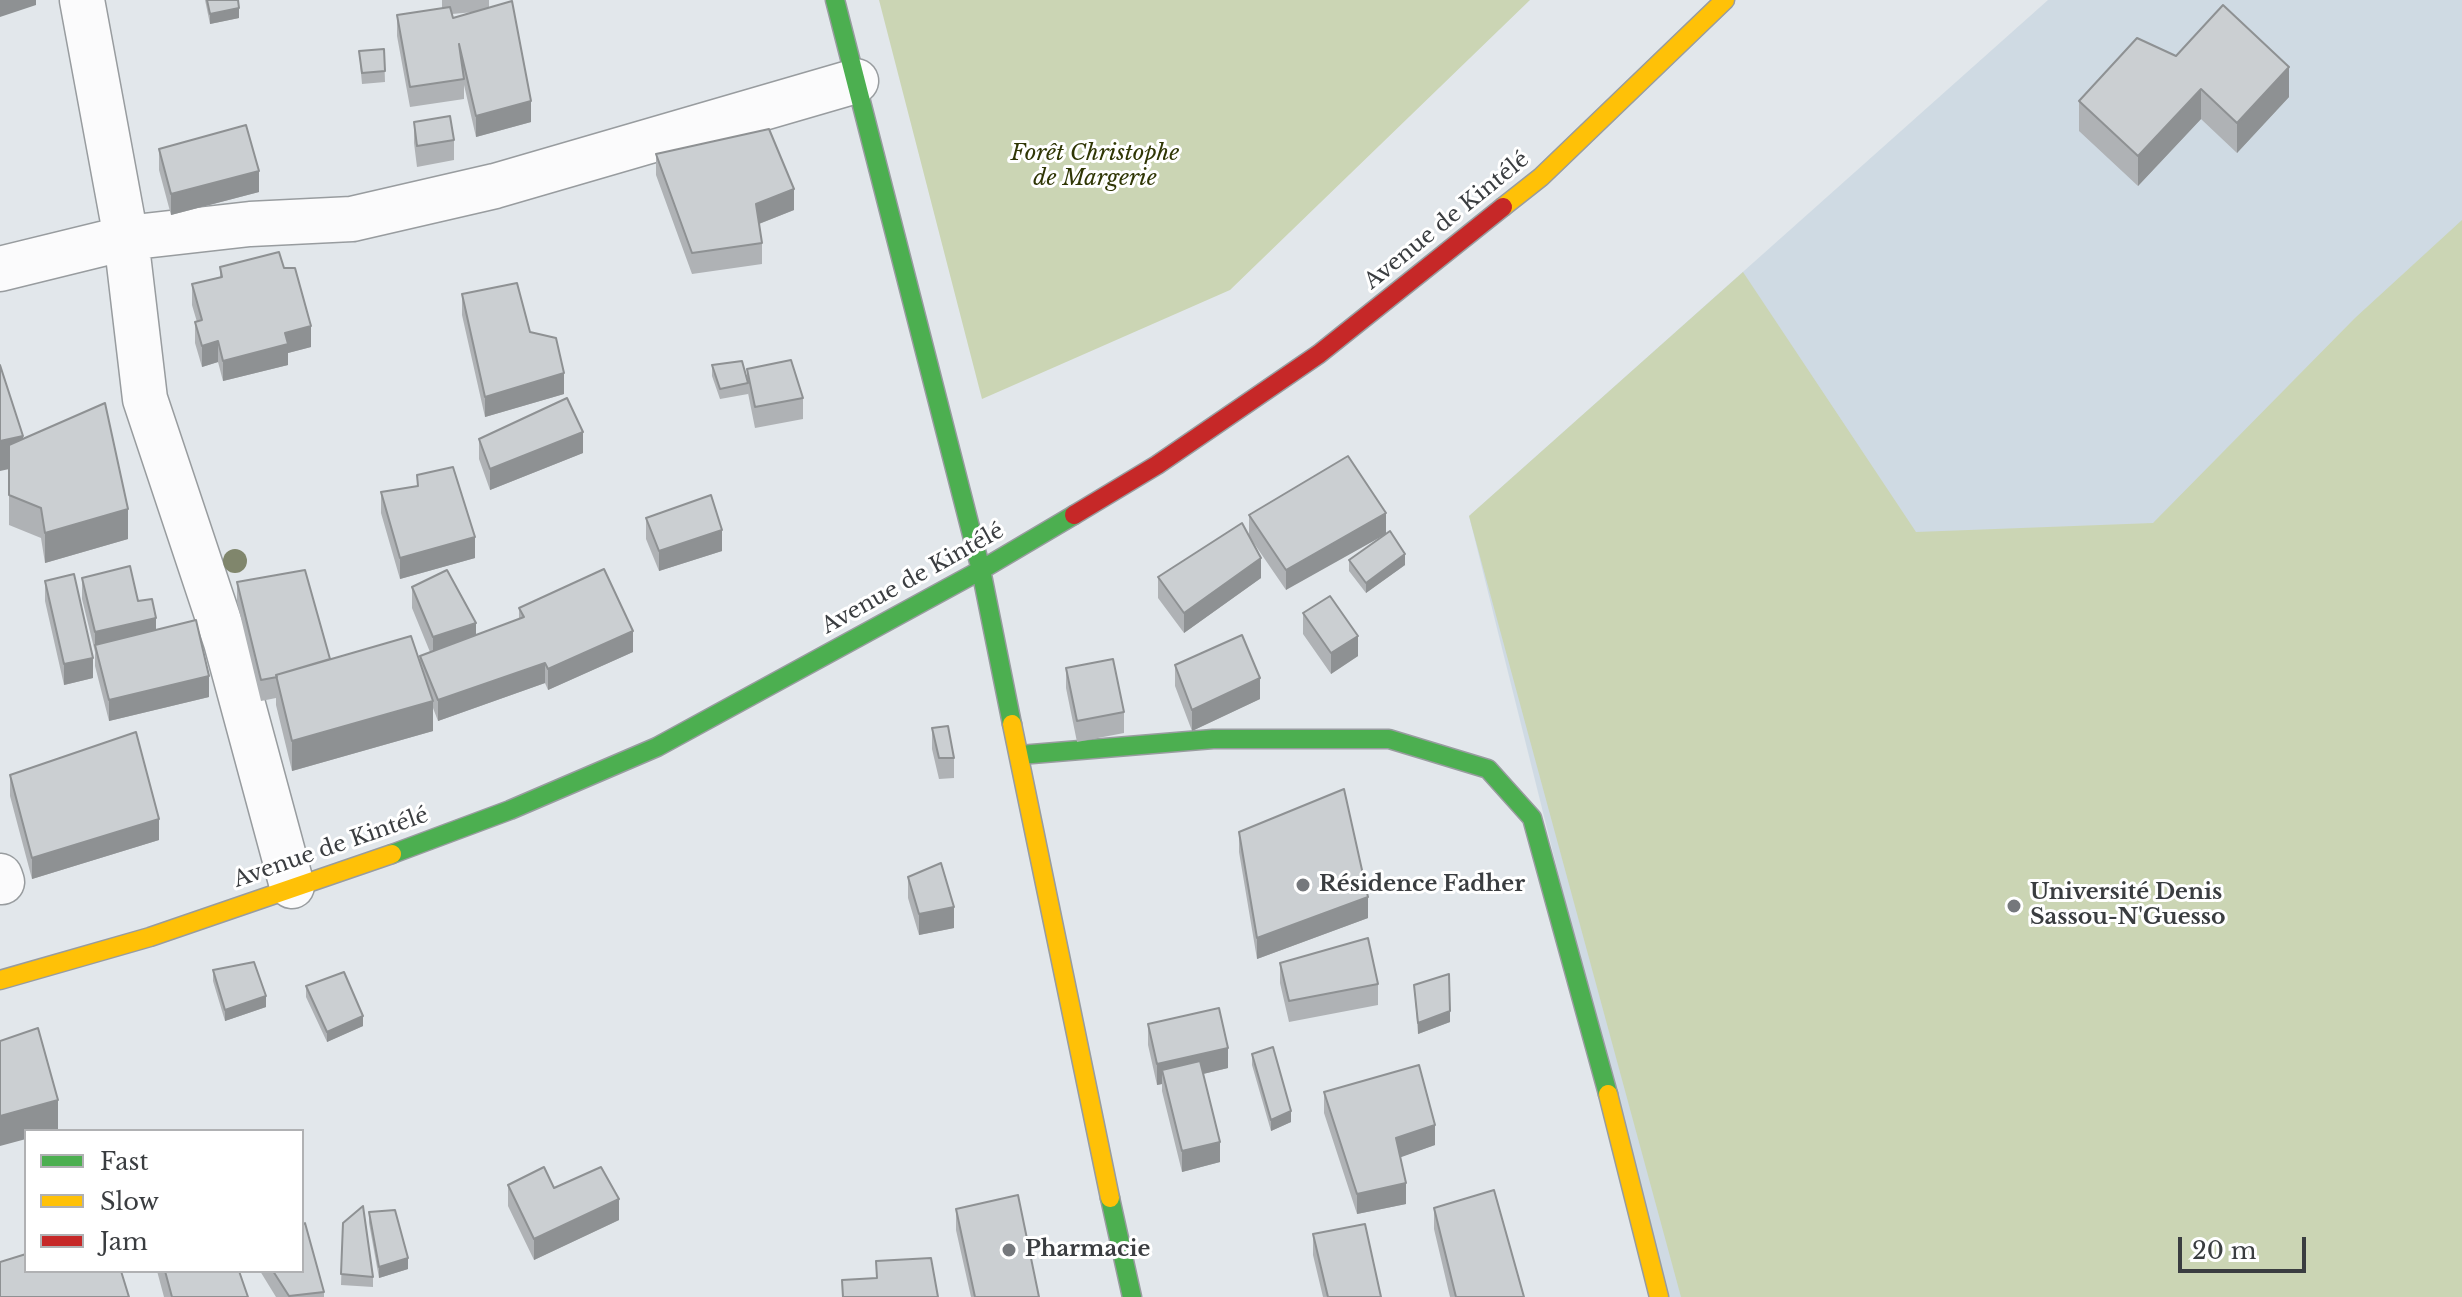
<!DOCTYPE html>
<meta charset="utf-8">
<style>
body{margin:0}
#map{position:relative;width:2462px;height:1297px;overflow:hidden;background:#e2e7eb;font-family:"Libre Baskerville",serif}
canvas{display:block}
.legend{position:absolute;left:24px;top:1129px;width:280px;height:144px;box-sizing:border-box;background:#fff;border:2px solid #b0b1b3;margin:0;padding:10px 14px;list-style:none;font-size:24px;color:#3a3d40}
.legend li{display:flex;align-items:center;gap:16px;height:40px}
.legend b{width:40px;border:2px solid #b0b1b3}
.scale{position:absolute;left:2178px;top:1237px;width:128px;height:36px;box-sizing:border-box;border:4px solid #3a3d40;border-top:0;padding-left:10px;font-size:24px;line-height:28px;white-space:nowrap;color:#3a3d40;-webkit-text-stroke:6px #fff;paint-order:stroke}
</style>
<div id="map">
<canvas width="2462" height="1297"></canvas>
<ul class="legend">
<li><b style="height:10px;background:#4caf50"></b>Fast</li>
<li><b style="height:10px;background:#ffc107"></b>Slow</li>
<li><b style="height:10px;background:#c62828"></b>Jam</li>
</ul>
<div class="scale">20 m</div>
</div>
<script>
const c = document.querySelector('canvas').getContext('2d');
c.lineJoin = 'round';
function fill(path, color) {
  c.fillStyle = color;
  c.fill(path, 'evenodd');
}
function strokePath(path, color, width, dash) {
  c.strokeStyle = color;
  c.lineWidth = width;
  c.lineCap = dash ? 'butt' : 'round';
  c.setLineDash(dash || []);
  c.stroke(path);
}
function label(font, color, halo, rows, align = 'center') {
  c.font = font + ' "Libre Baskerville",serif';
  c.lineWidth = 6;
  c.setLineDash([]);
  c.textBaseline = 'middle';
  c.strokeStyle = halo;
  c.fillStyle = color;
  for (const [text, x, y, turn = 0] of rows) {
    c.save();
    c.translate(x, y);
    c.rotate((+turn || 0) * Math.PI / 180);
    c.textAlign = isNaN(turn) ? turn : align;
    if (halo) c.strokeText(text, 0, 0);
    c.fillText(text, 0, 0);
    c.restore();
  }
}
fill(new Path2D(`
 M2048 0H2462V1297H1664L1469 516Z`), '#cfdae3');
fill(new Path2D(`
 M879 0H1530L1230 290 982 399Z
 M2462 220V1297H1681L1469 516 1743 272 1916 532 2153 523 2355 318Z`), '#cbd5b4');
const street = new Path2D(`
 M82 0 126 238 145 399 226 642 292 886
 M0 269 126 238 250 224 352 219 495 186 856 81
 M0 876 2 882`);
const fast = new Path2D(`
 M835 0 981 570 1012 724
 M1020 755 1213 739H1389L1488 769 1532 818 1608 1094
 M392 854 510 810 657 747 981 570 1074 515
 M1110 1198 1132 1297`);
const slow = new Path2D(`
 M1503 207 1541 177 1725 0
 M1012 724 1110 1198
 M0 980 150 937 392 854
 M1608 1094 1659 1297`);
const jam = new Path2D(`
 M1074 515 1157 465 1319 354 1503 207`);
strokePath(street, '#989c9f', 47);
strokePath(fast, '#989c9f', 21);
strokePath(slow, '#989c9f', 21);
strokePath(jam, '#989c9f', 21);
strokePath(street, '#fbfbfc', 44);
strokePath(fast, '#4caf50', 18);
strokePath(slow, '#ffc107', 18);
strokePath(jam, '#c62828', 18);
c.fillStyle = '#80866c';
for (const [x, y] of [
 [235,561]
]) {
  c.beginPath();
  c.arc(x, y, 12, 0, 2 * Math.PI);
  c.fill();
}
fill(new Path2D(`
 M205 0H238L239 18 210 24Z
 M442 0H489V8L531 122 476 137 464 85V99L410 107 397 36V15L442 8ZM474 12 453 18 452 14Z
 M384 49 385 82 362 84 359 51Z
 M2176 56 2289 97 2237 153 2201 119 2138 186 2079 131V101Z
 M414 122 454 140V160L417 167 414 143Z
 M159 149 259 192 171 215 159 170Z
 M656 154 794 210 759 224 762 243V264L692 274 656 175Z
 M220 267 284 268 311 347 288 353V365L223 381 218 362 202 367 195 343V322H197L192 305V284L220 277Z
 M462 294 530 332 564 394 485 417 462 315Z
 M712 365 747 381V369L803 398V419L755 428 748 393V394L720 399 712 376Z
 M23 438 128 539 45 563 41 538 9 525V469Z
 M479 439 583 453 490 490 479 459Z
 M1348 456 1286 590 1251 539 1261 578 1184 633 1158 598V577L1249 535V515Z
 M417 475 475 558 400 579 381 513V492L417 486Z
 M646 518 722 551 659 571 646 539Z
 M1349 560 1405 565 1366 593 1349 571Z
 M82 578 138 601 156 630 209 697 109 721 95 666V652L82 599Z
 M45 581 93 678 64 685 45 601Z
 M237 582 330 659 420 663V656L430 652 412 608V587L476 635 519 619V608L633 652 548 690 545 683 438 721 433 708V731L292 771 276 705V698L261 701 237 602Z
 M1303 613 1358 656 1331 674 1303 634Z
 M1175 665 1260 699 1192 731 1175 686Z
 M1066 668 1124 712V733L1077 742 1066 688Z
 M932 728 954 758V778L939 779 932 749Z
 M10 775 159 840 32 879 10 796Z
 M1239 832 1368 918 1257 959 1239 852Z
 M908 877 954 928 919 935 908 898Z
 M1280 963 1378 984V1005L1289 1022 1280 983Z
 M213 970 266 1007 225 1021 213 981Z
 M1414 985 1450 1022 1418 1034Z
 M306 986 363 1026 327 1042 306 997Z
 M1148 1024 1228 1068 1203 1074 1220 1162 1182 1172 1162 1091V1084L1157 1085 1148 1045Z
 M1252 1054 1291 1122 1271 1131 1252 1065Z
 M1324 1092 1435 1145 1400 1157 1406 1204 1357 1214 1324 1113Z
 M508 1185 554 1188 619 1220 534 1260 508 1206Z
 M1434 1208 1524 1297H1450L1434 1229Z
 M956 1209 1039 1297H971L956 1230Z
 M369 1212 408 1269 379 1278 369 1223Z
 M343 1223 373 1277V1287L341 1285Z
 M1313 1234 1381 1297H1323L1313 1255Z
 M157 1271H239L248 1297H164Z
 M260 1271H302L324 1292V1297H276Z`), '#afb2b5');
fill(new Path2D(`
 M0 0H36V5L0 17Z
 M239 8V18L210 24V14Z
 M2289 67V97L2237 153V123Z
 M2201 89V119L2138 186V156Z
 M531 101V122L476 137V116Z
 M259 171V192L171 215V194Z
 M794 189V210L756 225V204Z
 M311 326V347L288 353V365L223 381V361L285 333Z
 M218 341V362L202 367V346Z
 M564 373V394L485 417V397Z
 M583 432V453L490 490V469Z
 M23 436V466L0 471V441Z
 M128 509V539L45 563V533Z
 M1386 513V534L1286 590V570Z
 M722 530V551L659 571V551Z
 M475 537V558L400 579V558Z
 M1405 554V565L1366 593V583Z
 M1261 558V578L1184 633V613Z
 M156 618V639L95 645V652V632Z
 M476 623V644L433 658V637Z
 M633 631V652L548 690V669Z
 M1358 636V656L1331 674V653Z
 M93 658V678L64 685V664Z
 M545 663V683L438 721V700Z
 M209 676V697L109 721V700Z
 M1260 678V699L1192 731V710Z
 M433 701V731L292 771V741Z
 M159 819V840L32 879V858Z
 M1368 897V918L1257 959V938Z
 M954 907V928L919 935V914Z
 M266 996V1007L225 1021V1010Z
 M1450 1011V1022L1418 1034V1023Z
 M363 1016V1026L327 1042V1032Z
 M1228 1048V1068L1165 1083 1162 1070V1084L1157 1085V1064Z
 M58 1100V1130L54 1131H26V1139L0 1146V1116Z
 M1291 1111V1122L1271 1131V1120Z
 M1435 1125V1145L1396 1159V1138Z
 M1220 1142V1162L1182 1172V1151Z
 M1406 1183V1204L1357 1214V1194Z
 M619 1199V1220L534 1260V1239Z
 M408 1258V1269L379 1278V1267Z`), '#8e9193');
const building = new Path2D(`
 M207 0H238L239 8 210 14Z
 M512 1 531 101 476 116 459 44 464 79 410 87 397 15 450 7 453 18Z
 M2223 5 2289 67 2237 123 2201 89 2138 156 2079 101 2137 38 2176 56Z
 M384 49 385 71 362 73 359 51Z
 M450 116 454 140 417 146 414 122Z
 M246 125 259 171 171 194 159 149Z
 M769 129 794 189 756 204 762 243 692 253 656 154Z
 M279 252 284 268H295L311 326 285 333 288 344 223 361 218 341 202 346 195 322 202 320 192 284 222 277 220 267Z
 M517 283 530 332 556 338 564 373 485 397 462 294Z
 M791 360 803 398 755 407 747 369Z
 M742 361 748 383 720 389 712 365Z
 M0 365 23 436 0 441Z
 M567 398 583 432 490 469 479 439Z
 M105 403 128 509 45 533 41 508 9 495V445Z
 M1348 456 1386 513 1286 570 1249 515Z
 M453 467 475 537 400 558 381 492 418 486 417 475Z
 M711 495 722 530 659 551 646 518Z
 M1242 523 1261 558 1184 613 1158 577Z
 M1390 531 1405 554 1366 583 1349 560Z
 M130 566 138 601 152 599 156 618 95 632 82 578Z
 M604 569 633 631 548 669 545 663 438 700 420 656 524 617 519 608Z
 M305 570 330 659 276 675 277 677 261 680 237 582Z
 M447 570 476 623 433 637 412 587Z
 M74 574 93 658 64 664 45 581Z
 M1330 596 1358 636 1331 653 1303 613Z
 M196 620 209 676 109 700 95 645Z
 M1242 635 1260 678 1192 710 1175 665Z
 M411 636 433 701 292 741 276 675Z
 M1113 659 1124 712 1077 721 1066 668Z
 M948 726 954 758H939L932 728Z
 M136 732 159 819 32 858 10 775Z
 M1344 789 1368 897 1257 938 1239 832Z
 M941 863 954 907 919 914 908 877Z
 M1368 938 1378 984 1289 1001 1280 963Z
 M254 962 266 996 225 1010 213 970Z
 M344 972 363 1016 327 1032 306 986Z
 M1449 974 1450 1011 1418 1023 1414 985Z
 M1219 1008 1228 1048 1157 1064 1148 1024Z
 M38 1028 58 1100 0 1116V1041Z
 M1273 1047 1291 1111 1271 1120 1252 1054Z
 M1200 1061 1220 1142 1182 1151 1162 1070Z
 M1419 1065 1435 1125 1396 1138 1406 1183 1357 1194 1324 1092Z
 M544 1167 554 1188 601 1167 619 1199 534 1239 508 1185Z
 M1494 1190 1524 1297H1456L1434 1208Z
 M1018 1195 1039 1297H975L956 1209Z
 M363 1206 373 1277 341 1274 343 1223Z
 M395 1210 408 1258 379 1267 369 1212Z
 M305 1223 324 1292 289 1296 273 1271H302V1225Z
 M1365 1224 1381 1297H1328L1313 1234Z
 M26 1254V1271H121L129 1297H0V1262Z
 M931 1258 938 1297H843L842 1280 877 1278 876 1261Z
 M165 1271H239L248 1297H172Z`);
fill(building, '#cbcfd2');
strokePath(building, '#8e9193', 2);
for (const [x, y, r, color] of [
 [1303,885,8,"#75787c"],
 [2014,906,8,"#75787c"],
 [1009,1250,8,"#75787c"]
]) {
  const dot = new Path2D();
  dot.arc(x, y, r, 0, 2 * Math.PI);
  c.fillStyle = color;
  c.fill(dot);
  strokePath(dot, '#fff', 3);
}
label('italic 22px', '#2f3604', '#fff', [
 ["Forêt Christophe",1095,154],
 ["de Margerie",1095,179]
]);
label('22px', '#3a3d40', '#fff', [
 ["Avenue de Kintélé",1447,221,-39],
 ["Avenue de Kintélé",913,579,-29],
 ["Avenue de Kintélé",331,848,-19]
]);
label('bold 22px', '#3a3d40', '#fff', [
 ["Résidence Fadher",1319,885],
 ["Université Denis",2030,893],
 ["Sassou-N'Guesso",2030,918],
 ["Pharmacie",1025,1250]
], 'left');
</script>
